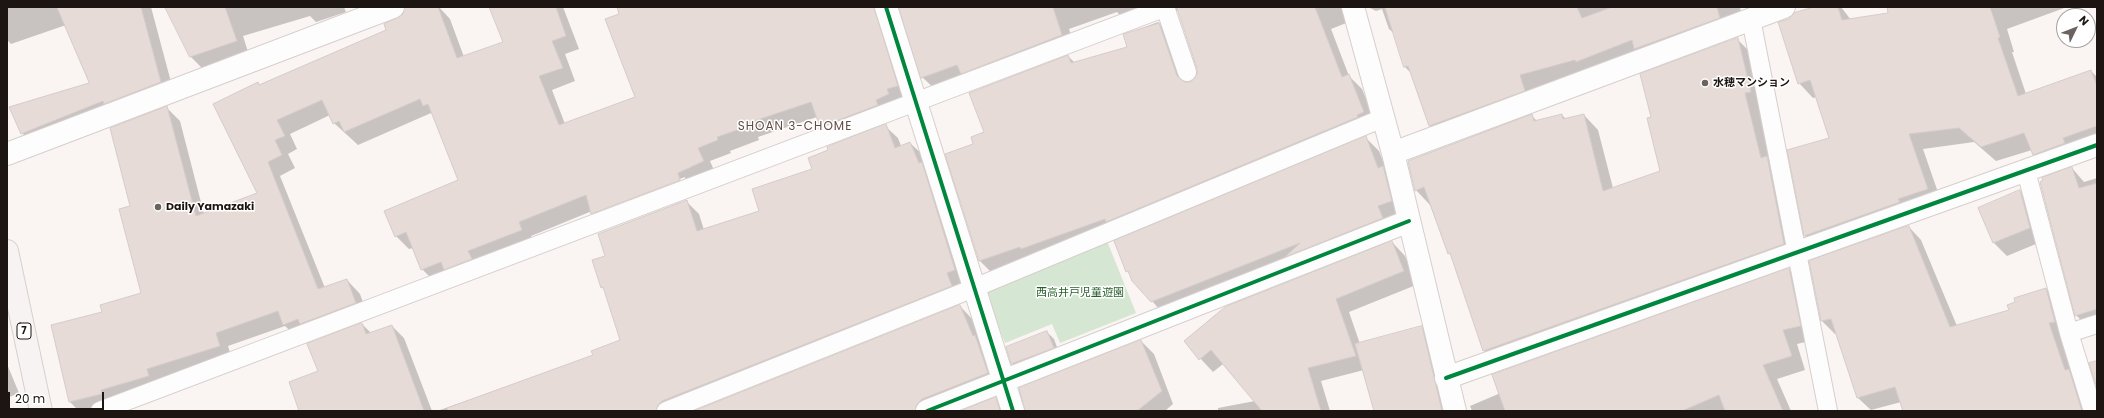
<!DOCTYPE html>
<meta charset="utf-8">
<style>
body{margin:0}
#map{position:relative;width:2104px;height:418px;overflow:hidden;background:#faf4f2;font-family:Poppins,sans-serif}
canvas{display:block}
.frame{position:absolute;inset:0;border:8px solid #1d1511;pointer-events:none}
.north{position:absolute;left:2056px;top:8px;width:40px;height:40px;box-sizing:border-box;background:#fff;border:1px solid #a5a1a0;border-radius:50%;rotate:47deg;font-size:11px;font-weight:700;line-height:16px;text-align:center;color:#1d1511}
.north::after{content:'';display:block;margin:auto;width:14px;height:18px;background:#6a6360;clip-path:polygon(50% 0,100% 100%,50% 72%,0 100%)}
.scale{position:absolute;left:8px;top:392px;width:96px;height:18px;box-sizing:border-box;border:2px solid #1d1511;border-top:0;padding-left:5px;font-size:12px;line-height:14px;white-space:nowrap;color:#1d1511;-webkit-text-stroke:3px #fff;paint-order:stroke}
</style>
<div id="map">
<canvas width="2104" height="418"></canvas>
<div class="frame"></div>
<div class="north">N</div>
<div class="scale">20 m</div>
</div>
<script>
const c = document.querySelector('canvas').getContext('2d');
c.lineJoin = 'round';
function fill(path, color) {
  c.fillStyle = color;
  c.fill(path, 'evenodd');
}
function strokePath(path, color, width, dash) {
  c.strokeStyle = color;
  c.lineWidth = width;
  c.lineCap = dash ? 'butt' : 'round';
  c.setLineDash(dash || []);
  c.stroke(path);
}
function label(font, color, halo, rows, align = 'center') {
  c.font = font + ' Poppins,"Noto Sans JP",sans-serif';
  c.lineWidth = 3;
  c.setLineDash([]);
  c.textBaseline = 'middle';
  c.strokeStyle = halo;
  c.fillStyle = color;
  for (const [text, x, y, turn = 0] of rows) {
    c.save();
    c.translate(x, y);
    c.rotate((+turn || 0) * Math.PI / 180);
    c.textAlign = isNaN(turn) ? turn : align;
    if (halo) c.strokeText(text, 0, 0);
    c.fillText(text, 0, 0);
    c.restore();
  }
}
fill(new Path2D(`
 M1107 241 1136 313 1060 343 1052 324 1005 343 984 290Z`), '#d5e6d2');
fill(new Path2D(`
 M7 7H151L175 97 37 148 22 133 91 84 66 25 11 44 7 40Z
 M166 7H344L346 12 316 22 310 16 243 36 249 55 204 70 190 56Z
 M433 7H439L450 19 464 57 504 43 490 7H563L579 49 565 54 575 81 552 90 565 124 636 97 618 7H875L887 18 910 99 834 140 821 126 817 117 758 137 759 140 730 151 731 153 710 161 716 175 606 226 592 211 531 236 534 244 435 282 422 269 413 248 409 249 396 236 459 180 434 116 431 113 358 145 334 123 330 115 290 134 297 149 288 154 295 168 280 176 325 288 347 280 360 294 368 316 297 337 285 326 228 346 232 359 98 411H79L69 401 142 294 132 206 167 108 180 121 204 214 259 194 258 83 260 85 387 30ZM685 177V179L599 212V210Z
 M900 7H1740L1744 27 1533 89 1537 104 1443 139 1430 126 1411 73 1405 67 1395 34 1389 29 1382 9 1376 11 1370 8H1363L1354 20 1331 29 1349 76 1362 89 1377 126 993 274 980 261 946 154 975 144 1068 56 1075 63 1128 47 1124 35 1158 22 1172 36 1188 83H1191L1198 75V68L1179 10 1131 27 1117 12 1069 29 1075 49 936 90 922 77Z
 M1817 7H1841L1851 20 1889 14 1888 7H2067L2007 29 2014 52H2012L2026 94 2091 71 2097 77V146L2048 169 2033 154 2032 150 1996 161 1974 142 1923 149 1942 204 1820 251 1805 236 1789 151 1830 139 1817 97 1813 98 1799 83Z
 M1737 39 1752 54 1765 106 1759 108 1799 258 1499 366 1484 351 1452 257 1449 253 1430 205 1416 190 1532 116 1537 121 1562 115 1566 119 1584 115 1598 130 1613 188 1662 172 1652 117Z
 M885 126 898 138 901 146 910 143 923 155 967 282 681 411H591L594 355 621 340 606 291 602 287 606 256 686 201 699 214 704 230 760 211 814 169Z
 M1366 138 1379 151 1404 214 1164 315 1127 271Z
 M2072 168 2084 182 2097 178V322L2087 326 2076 315Z
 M2020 191 2033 204 2043 241 2007 256 1994 243 1979 209Z
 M1909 227 1921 240 1957 326 2010 311 2046 289 2059 302 2091 411H1904L1901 402 1871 410 1858 398 1837 333 1835 334 1822 321Z
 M1392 242 1405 256 1416 285 1349 312 1360 344 1422 328 1434 340 1451 411H1375L1364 370 1321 381 1330 411H1218V408L1255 401 1223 364 1213 372 1185 342Z
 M1789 270 1803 284 1814 340 1797 344 1805 370 1777 379 1791 411H1472L1470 406Z
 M960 306 972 319 1000 386 937 411H697Z
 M362 324 371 333 392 326 404 338 432 411H300L319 372Z
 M1047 332 1054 339 1060 355 1020 371 1012 364 1007 347Z
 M1141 341 1154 354 1173 404 1165 411H1026Z
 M7 364 19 393 7 398Z
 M526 380 546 411H437Z
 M995 399 1008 411H964Z`), '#0003');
const building = new Path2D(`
 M57 7H141L161 82 104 104 103 101 21 134 9 107 89 83Z
 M165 7H225L237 41 190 57Z
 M405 7H438L457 58 503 42 489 7H556L566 36 552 41 563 68 539 76 559 125 635 97 605 19 619 14 617 7H874L898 86 887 89 889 94 876 100 878 105 820 127 811 102 745 124 746 127 717 137 718 140 698 148 704 161 678 173 680 180 591 214 586 195 519 222 522 230 468 251 472 259 444 270 441 262 421 270 406 232 395 237 384 211 458 180 428 104 423 106 420 99 344 132 339 121 333 124 322 100 277 120 285 136 275 140 282 155 268 162 318 289 347 279 356 303 300 324 298 319 283 325 278 311 216 333 220 346 147 369 149 376 101 390 102 394 69 402 51 325 102 312 100 305 141 293 119 209 130 206 110 128 167 106 196 216 257 193 213 104 258 82 259 85 386 30 384 24 402 15Z
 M899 7H1053L1062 35 961 74 957 65 921 78Z
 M1177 7H1315L1342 77 1349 74 1364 112 1357 115 1358 117 1106 222 1105 219 1021 249 1020 247 979 261 945 154 973 144 971 137 984 132 969 93 1068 55 1071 63 1127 47 1123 34 1159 23 1177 76 1185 82H1191L1197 74V69Z
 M1385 7H1577L1582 18 1612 7H1717L1720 18 1634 49 1632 40 1576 62 1575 60 1520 75 1525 91 1429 126 1408 66 1404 67Z
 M1814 7H1838L1842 20 1888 13 1887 7H1990L2000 37 1998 38 2018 96 2091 70 2097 86V126L2063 138 2065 143 2033 155 2024 133 1981 147 1959 128 1909 134 1928 189 1898 199 1900 202 1804 236 1787 150 1829 138 1810 80 1798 84 1778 22 1789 19 1794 13Z
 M1738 38 1751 92 1745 93 1761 158 1767 156 1784 244 1483 351 1450 253 1448 254 1424 187 1415 191 1408 161 1532 114 1534 121 1562 114 1563 119 1584 114 1603 191 1660 171 1647 118 1651 117 1640 74Z
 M886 124 895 148 910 142 919 163 922 162 955 270 947 273 952 286 662 401 658 405 656 411H448L447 408 593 355 591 351 620 340 603 287 601 288 592 260 605 256 598 234 687 200 697 231 759 211 752 189 812 169 808 158 828 150 827 147Z
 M1366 136 1378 168 1383 166 1392 201 1378 206 1383 218 1285 257 1300 243 1151 302 1132 281 1128 271 1126 272 1114 241Z
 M2072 167 2079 188 2097 183V309L2075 316 2040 182 2043 180 2042 178Z
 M2020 190 2030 228 1993 243 1978 208Z
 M1909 226 1950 327 2009 310 2007 305 2015 302 2014 298 2046 288 2055 322 2049 323 2065 370 2069 369 2082 411H1903L1895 387 1857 398 1831 319 1821 321 1809 261Z
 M1392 241 1404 271 1336 299 1356 356 1308 368 1321 411H1262L1211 350 1199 360 1184 341 1225 307Z
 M1789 268 1801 326 1783 330 1792 356 1763 365 1783 411H1725L1719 395 1682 411H1505L1492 375Z
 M960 305 973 336 975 335 988 373 922 399 917 404 915 411H694Z
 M362 323 366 334 392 325 424 411H299L289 382 318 371 307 344Z
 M1422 326 1442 411H1374L1355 344Z
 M1047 331 1054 348 1011 364 1006 347Z
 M1141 340 1162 391 1137 411H1025L1019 388Z
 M2097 361V388L2089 363Z
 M996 397 1000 411H961Z`);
fill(building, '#e6dbd6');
strokePath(building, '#d4ccca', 1);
const service = new Path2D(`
 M1165 7 1187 72
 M1751 19 1828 411
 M2026 171 2069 333 2093 411
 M2069 333 2097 324
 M100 411 1166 7
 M666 411 974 288 1383 118`);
const minor = new Path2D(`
 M886 7 1013 411
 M1353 7 1393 153 1455 411
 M1393 153 1784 7
 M7 154 393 7
 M1446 378 2097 145
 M927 411 1409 221`);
const primary = new Path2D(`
 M7 251 41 411`);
strokePath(service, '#d6cfcc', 20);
strokePath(minor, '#d6cfcc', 24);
strokePath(primary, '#d5d1cf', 24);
strokePath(service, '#fefdfd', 18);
strokePath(minor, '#fefdfd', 22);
strokePath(primary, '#f7f3f2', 22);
strokePath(new Path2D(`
 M886 7 1013 411
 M1446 378 2097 145
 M927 411 1409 221`), '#00873e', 4);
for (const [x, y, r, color] of [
 [1705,83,4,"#6a6360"],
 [158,207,4,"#6a6360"]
]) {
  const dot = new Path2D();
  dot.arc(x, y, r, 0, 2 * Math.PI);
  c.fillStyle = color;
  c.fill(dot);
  strokePath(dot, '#fff', 1.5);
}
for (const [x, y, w] of [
 [24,331,14]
]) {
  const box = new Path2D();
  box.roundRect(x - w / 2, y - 8, w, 16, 3);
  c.fillStyle = '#fff';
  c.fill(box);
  strokePath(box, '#1d1511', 1);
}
label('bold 10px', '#1d1511', null, [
 ["7",24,331]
]);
label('bold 11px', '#1d1511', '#fff', [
 ["水穂マンション",1713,83],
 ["Daily Yamazaki",166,207]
], 'left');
label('11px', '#28602c', '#fff', [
 ["西高井戸児童遊園",1080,293]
]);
c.letterSpacing = '1px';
label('12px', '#624d44', '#fff', [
 ["SHOAN 3-CHOME",795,127]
]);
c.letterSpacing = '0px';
</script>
